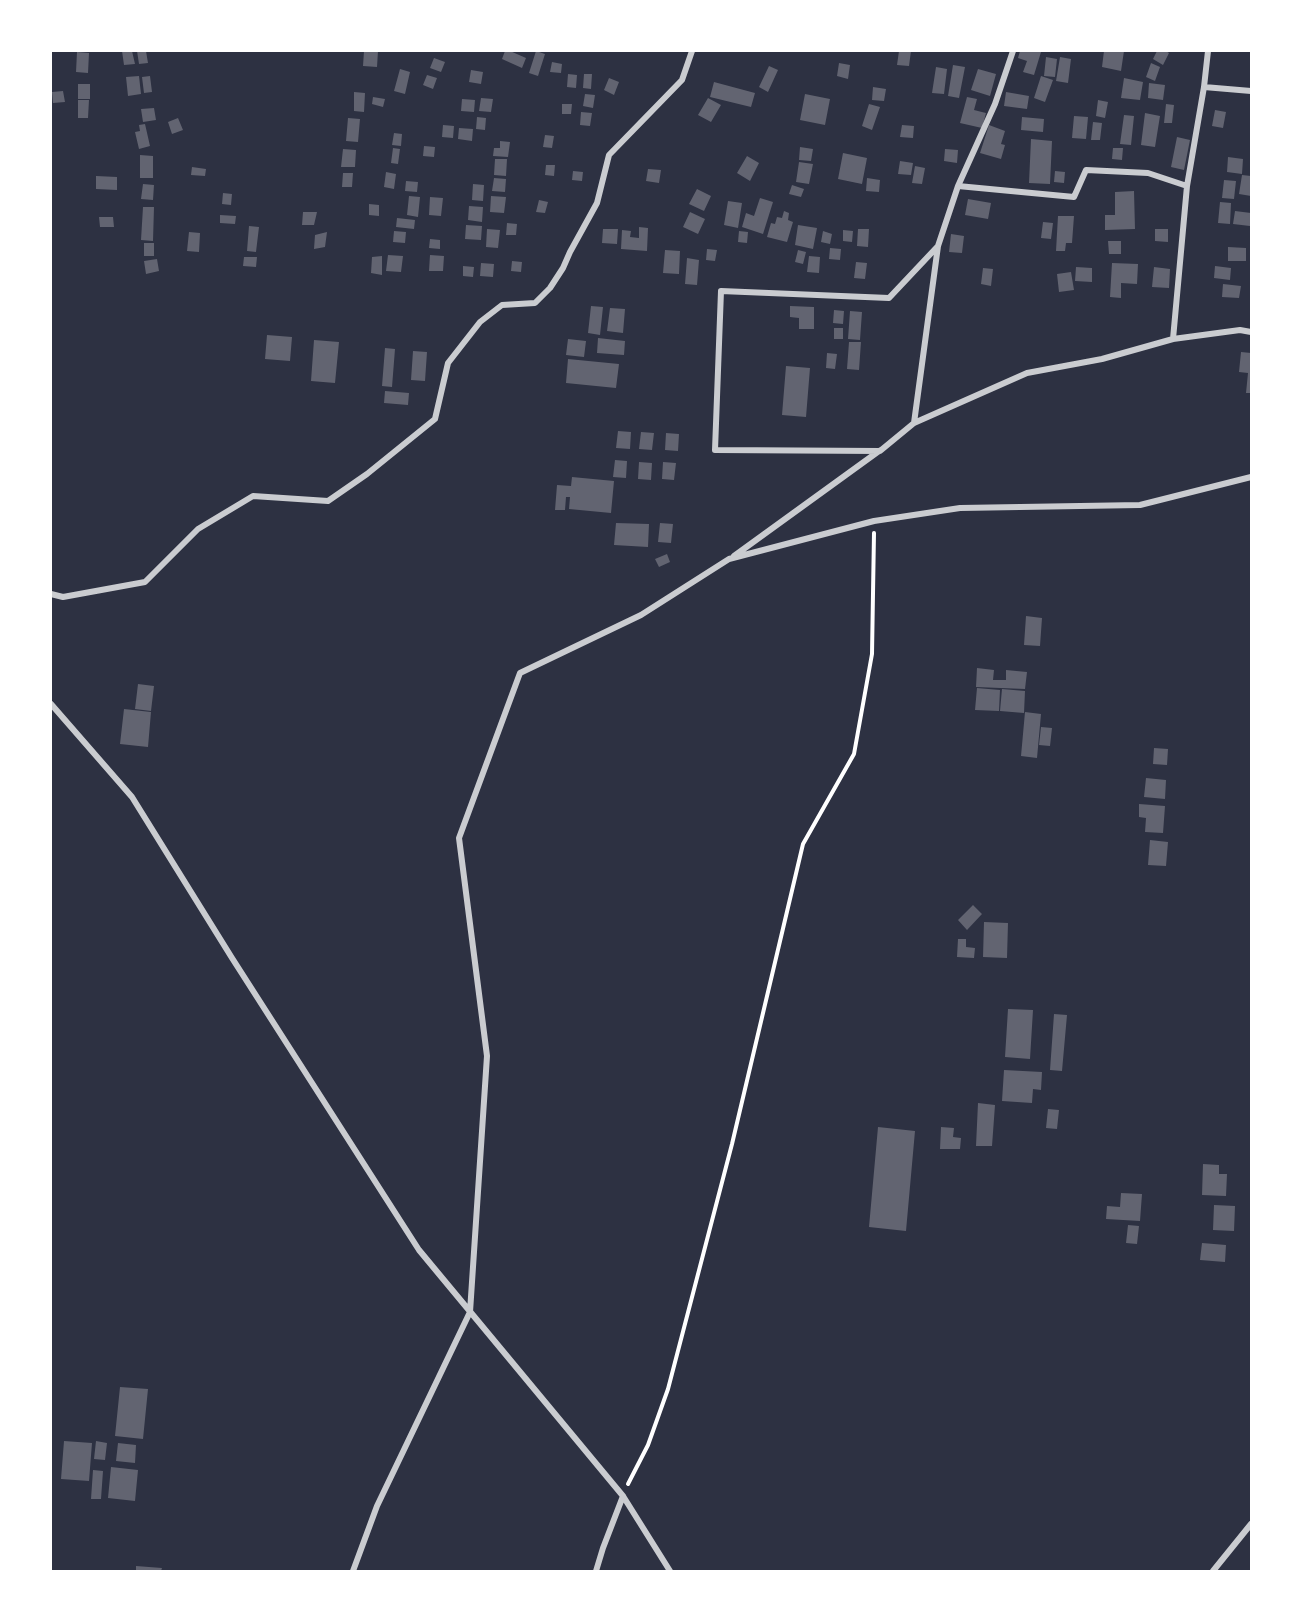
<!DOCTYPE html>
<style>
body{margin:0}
#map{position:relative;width:1302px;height:1622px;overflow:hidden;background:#2d3142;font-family:Barlow,sans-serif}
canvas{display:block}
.frame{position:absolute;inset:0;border:52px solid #fff;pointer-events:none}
</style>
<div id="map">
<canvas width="1302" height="1622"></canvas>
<div class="frame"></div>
</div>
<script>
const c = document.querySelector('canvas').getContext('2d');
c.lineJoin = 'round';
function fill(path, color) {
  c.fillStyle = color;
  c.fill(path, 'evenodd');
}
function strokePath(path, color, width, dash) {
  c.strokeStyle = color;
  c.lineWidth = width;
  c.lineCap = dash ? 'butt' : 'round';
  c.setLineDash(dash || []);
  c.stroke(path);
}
fill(new Path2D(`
 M122 51H132L135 64 124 65Z
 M137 51H146L148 63 139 64Z
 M364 51H378L377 67 363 66Z
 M505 51H510L526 58 522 68 502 59Z
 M536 51 545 54 538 76 529 73Z
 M899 51H911L909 66 897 65Z
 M1020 51 1041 52 1034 75 1023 72 1027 61 1018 58Z
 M1104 51H1124L1121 71 1102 67Z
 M1157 51H1166L1169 53 1163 65 1153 59Z
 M77 52 89 53 88 73 76 72Z
 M1046 57 1057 59 1055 77 1044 76Z
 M1060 57 1071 59 1068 83 1056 81Z
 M434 58 445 62 441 72 430 68Z
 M552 62 562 64 561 73 550 72Z
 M839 63 850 65 848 79 837 76Z
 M1151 63 1160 67 1155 81 1146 77Z
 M953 65 965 67 959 98 948 96Z
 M769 66 778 70 768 92 759 87Z
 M936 67 947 69 944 94 932 93Z
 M400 69 410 72 405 94 394 91Z
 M978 69 996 74 990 96 971 90Z
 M471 70 483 72 481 84 469 82Z
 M568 74 577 75 576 88 567 87Z
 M584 74H592L591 89 583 88Z
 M427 75 437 78 433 89 423 85Z
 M139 76 141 94 128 96 126 77Z
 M150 76 152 92 144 93 142 77Z
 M1041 76 1053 80 1045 102 1034 98Z
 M609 78 619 82 614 95 604 90Z
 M1124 78 1143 82 1140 100 1121 98Z
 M714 82 755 93 751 107 710 97Z
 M1149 83 1165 85 1163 100 1148 98Z
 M78 84H90V99H78Z
 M873 87 886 89 884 101 872 100Z
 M63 91 65 102 53 103 52 92Z
 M354 92 365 93 364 112 354 111Z
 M1006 92 1029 96 1027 109 1004 106Z
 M585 94 595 95 593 108 583 106Z
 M805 94 830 99 825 125 800 120Z
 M373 97 385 99 383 107 372 104Z
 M967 97 977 99 974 110 986 113 982 128 960 123Z
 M481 98 493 99 491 112 479 111Z
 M708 98 721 105 711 122 698 115Z
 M462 99 475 100 474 112 461 111Z
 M78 100H89L88 118H78Z
 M1098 100 1108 102 1105 118 1096 116Z
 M562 104H572L571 114H562Z
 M869 104 880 107 872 130 862 126Z
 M1166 104 1174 105 1172 123H1164Z
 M154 108 156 120 143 122 141 109Z
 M1215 110 1226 112 1223 128 1212 126Z
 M581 112 592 113 590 126 580 125Z
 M1145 113 1160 116 1155 147 1141 145Z
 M1124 115 1134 116 1131 145 1120 144Z
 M1074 116 1088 117 1086 139 1072 138Z
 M477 117 486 118 485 130 476 129Z
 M1022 117 1044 119 1043 132 1021 130Z
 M178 118 183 130 172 134 168 122Z
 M348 118 360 119 358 142 346 141Z
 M1093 122 1102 123 1100 140H1091Z
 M145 124 150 146 139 149 135 132 140 131 139 125Z
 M443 125 454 126 453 138 442 137Z
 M902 125 914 126 913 138 900 137Z
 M989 125 1005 131 1001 144 1005 145 1001 159 980 153Z
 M459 128 473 129 472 141 458 139Z
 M394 133 402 134 401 146 392 145Z
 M545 135 554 136 552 148 543 147Z
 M1177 137 1190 140 1184 170 1171 167Z
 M1031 139 1052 141 1050 184 1029 183Z
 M500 141 510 142 508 157 493 156 494 148H500Z
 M424 146 435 147 434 157 423 156Z
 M800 147 813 149 811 161 799 160Z
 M393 148 400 149 398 164 391 163Z
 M1113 148H1123L1122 160 1112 159Z
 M343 149 356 150 355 167H341Z
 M945 149 958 150 957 163 944 161Z
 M843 153 867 158 862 184 838 179Z
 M140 155 153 156V178H140Z
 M747 156 759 163 750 181 737 173Z
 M1228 157 1243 159 1242 174 1227 172Z
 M495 159H507L506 176 494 175Z
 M900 161 913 163 911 175 898 174Z
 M799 162 813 164 809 184 796 182Z
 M546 165H555L554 176 545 175Z
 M915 166 925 168 922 184 912 183Z
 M192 167 206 169 205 176 191 175Z
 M648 169 661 170 659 183 646 181Z
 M573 171 583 172 582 181 572 180Z
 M1055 171 1065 172 1064 183 1054 182Z
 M386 172 396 174 394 189 384 187Z
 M343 173H353L352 187H342Z
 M1242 175 1251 176V196L1239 194Z
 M96 176 117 177V190L96 189Z
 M494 178 506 179 505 192 492 191Z
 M867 178 880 180 879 192 866 191Z
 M1224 180 1236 181 1234 199 1222 198Z
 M406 181 418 182 417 192 405 191Z
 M143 184 154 185 153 200 141 199Z
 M473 184 484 185 483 201 472 200Z
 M792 185 804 189 801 197 789 194Z
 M697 189 711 196 704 211 689 204Z
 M1134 191 1135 229 1105 230V215H1115V192Z
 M223 193 232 194 231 205 222 204Z
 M409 196 420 197 418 217 407 215Z
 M491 196 506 197 504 213 490 212Z
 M430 197 443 198 441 216 429 215Z
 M760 198 773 202 763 234 742 227 746 213 754 216Z
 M968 199 991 203 988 219 965 215Z
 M539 200 548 202 545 213 536 212Z
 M728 201 742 203 738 228 724 225Z
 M1220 202 1231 203 1230 224 1218 223Z
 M369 204 379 205V216L369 215Z
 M469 206 483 207 482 222 468 220Z
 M143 207H154L153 241 141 240Z
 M784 211 789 213 788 220 793 222 787 242 767 237 771 223 775 224 777 217 782 218Z
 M1235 211 1251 213 1250 226 1233 224Z
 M303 212H317L314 225H302Z
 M690 212 705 219 698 234 683 227Z
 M220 215 236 216 235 224 220 223Z
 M1058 216H1074L1072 243H1066L1065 251H1056Z
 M99 217H113L114 227H100Z
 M397 218 415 220 414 229 396 227Z
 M1043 222 1053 223 1051 239 1041 238Z
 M507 223 517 224 516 235H506Z
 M466 225 482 226 481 240 465 239Z
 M798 225 817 228 813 249 795 245Z
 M249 226 259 227 256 252 247 251Z
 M639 227 648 228 647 251 621 249 622 230 631 231 630 237 639 238Z
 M487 229 500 230 498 248 486 247Z
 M603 229H618L617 244 602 243Z
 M858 229H869L868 247 857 246Z
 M1155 229H1168V242L1155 241Z
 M843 230 853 231 852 242 843 241Z
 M394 231 406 232 405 243 393 242Z
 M739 231 748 232 747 243 738 242Z
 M823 231 832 234 830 244 821 242Z
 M189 232 200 233 199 252 187 251Z
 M327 232 325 247 314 249 315 235Z
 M951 234 964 236 962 253 949 252Z
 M430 239 440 240V249L429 248Z
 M1108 241H1121V254H1109Z
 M144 243H154V256H144Z
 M1228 247 1246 248V261H1228Z
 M830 248 841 249 840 260 829 259Z
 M707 249 717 250 715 261 706 260Z
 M665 250 680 251 679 274 663 273Z
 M798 250 806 252 803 264 795 262Z
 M388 255 403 256 401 272 386 271Z
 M430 255 444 256 443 271H429Z
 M382 256V275L371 273 372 257Z
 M809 256 820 257 819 273 807 272Z
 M244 257H257L256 267 243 266Z
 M687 258 699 260 697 285 685 284Z
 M157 259 159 271 146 274 144 261Z
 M512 261 522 262 521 272 511 271Z
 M856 262 867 263 865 279 854 278Z
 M481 263 494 264 493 277 480 276Z
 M1112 263 1138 264 1137 284 1121 283V298L1110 297Z
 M463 266 474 267 473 277 463 276Z
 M1215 266 1231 268 1230 280 1214 278Z
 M1076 267 1092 268V282L1075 281Z
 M1154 267 1170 269 1169 288 1152 287Z
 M983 268 993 269 991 286 981 284Z
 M1071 272 1074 290 1059 292 1057 274Z
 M1223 284 1241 286 1239 298 1222 297Z
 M591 306 603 307 600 335 588 333Z
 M790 306 814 307V329H799V318L790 317Z
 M610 308 625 309 623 333 607 331Z
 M834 310 844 311 843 324 833 323Z
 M850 311 862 312 860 340 848 339Z
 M834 328H843V339H834Z
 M267 335 292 337 290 361 265 359Z
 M598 338 625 341 624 355 597 353Z
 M568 339 586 341 584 357 566 355Z
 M314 340 339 342 335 383 311 381Z
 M849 342H861L859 370 847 369Z
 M385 348 395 349 392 387 382 386Z
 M413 351 427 352 425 381 411 380Z
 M1241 352 1251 353V393H1246L1248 373 1239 372Z
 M827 353 837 354 835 369 826 368Z
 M568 359 619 364 616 388 566 383Z
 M786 366 810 368 806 417 782 415Z
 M385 391 409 393 408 405 384 403Z
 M618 431 631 432 630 449 616 448Z
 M641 432 654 433 652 450 639 449Z
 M666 433 679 434 678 451 665 450Z
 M615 460 627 461 626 478 613 477Z
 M639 462 652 463 651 480 638 479Z
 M663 462 676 463 674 480 662 479Z
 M572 477 614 481 611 513 569 509 570 497H566L565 510H555L557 485 571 486Z
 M616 523 649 524 648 547 614 545Z
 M660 523 673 524 671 543 658 542Z
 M667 554 670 562 659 567 655 559Z
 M1026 616 1042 618 1040 646 1024 645Z
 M977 668 994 670 993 680H1006V670L1027 672 1025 689 976 687Z
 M138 684 154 686 151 711 135 709Z
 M977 688 1000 690 999 711 975 710Z
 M1002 689 1025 691 1024 713 1000 711Z
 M124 709 151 712 148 747 120 744Z
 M1025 712 1041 714 1037 758 1021 756Z
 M1041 727 1052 728 1050 746 1039 745Z
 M1154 748 1168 749 1167 765 1153 764Z
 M1146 778 1166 780 1165 799 1144 797Z
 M1139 804 1165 806 1163 833 1145 832 1146 818 1139 817Z
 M1150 840 1168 842 1166 866 1148 865Z
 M973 905 982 914 967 930 958 920Z
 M984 922 1008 923 1007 958 983 957Z
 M958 939H966V947L975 948 974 958 957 957Z
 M1008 1009 1033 1010 1030 1059 1005 1057Z
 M1054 1014 1067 1015 1062 1071 1050 1070Z
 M1004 1070 1042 1072 1041 1090 1033 1089 1032 1103 1002 1101Z
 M978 1103 995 1105 992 1146H976Z
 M1048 1109 1059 1110 1057 1129 1046 1128Z
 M878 1127 915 1131 906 1231 869 1227Z
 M941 1127 954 1128 953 1137 961 1138 960 1149H940Z
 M1203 1164 1219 1165V1174H1227L1226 1196 1202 1195Z
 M1121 1193 1142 1194 1140 1221 1106 1219 1107 1206 1120 1207Z
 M1214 1205 1235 1206 1234 1231 1213 1230Z
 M1128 1225 1139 1226 1137 1244 1126 1243Z
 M1202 1243 1226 1245 1225 1262 1200 1260Z
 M120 1387 148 1389 143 1439 115 1436Z
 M64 1441 92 1443 89 1481 61 1479Z
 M96 1441 107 1443 105 1460 94 1459Z
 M118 1443 136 1445 135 1463 116 1461Z
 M111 1467 138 1470 135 1501 108 1498Z
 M93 1470 103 1471 101 1499H91Z
 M136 1566 162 1568 161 1571H136Z`), '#626471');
strokePath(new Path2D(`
 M628 1484 648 1445 668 1389 732 1144 803 844 854 754 872 654 874 533`), '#fff', 4);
strokePath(new Path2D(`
 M1204 87 1251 91
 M958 186 995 104 1013 51
 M938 246 889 298 721 291 715 450 880 451 914 423 1027 373 1102 359 1173 339 1240 330 1251 332
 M1173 339 1187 186 1204 87 1208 51
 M914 423 938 246 958 186 1074 197 1086 170 1148 173 1187 186
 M734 556 879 451
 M51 594 63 597 145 582 198 529 253 496 328 501 367 474 435 419 448 363 480 322 502 305 535 303 550 288 563 268 570 252 597 203 609 155 682 80 692 51
 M51 704 132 797 232 958 419 1250 623 1496 670 1571
 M353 1571 377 1506 470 1312 487 1056 459 838 520 673 641 615 729 559 874 521 960 508 1140 505 1251 477
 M596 1571 603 1548 623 1496
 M1213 1571 1251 1524`), '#caccd0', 6);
</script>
